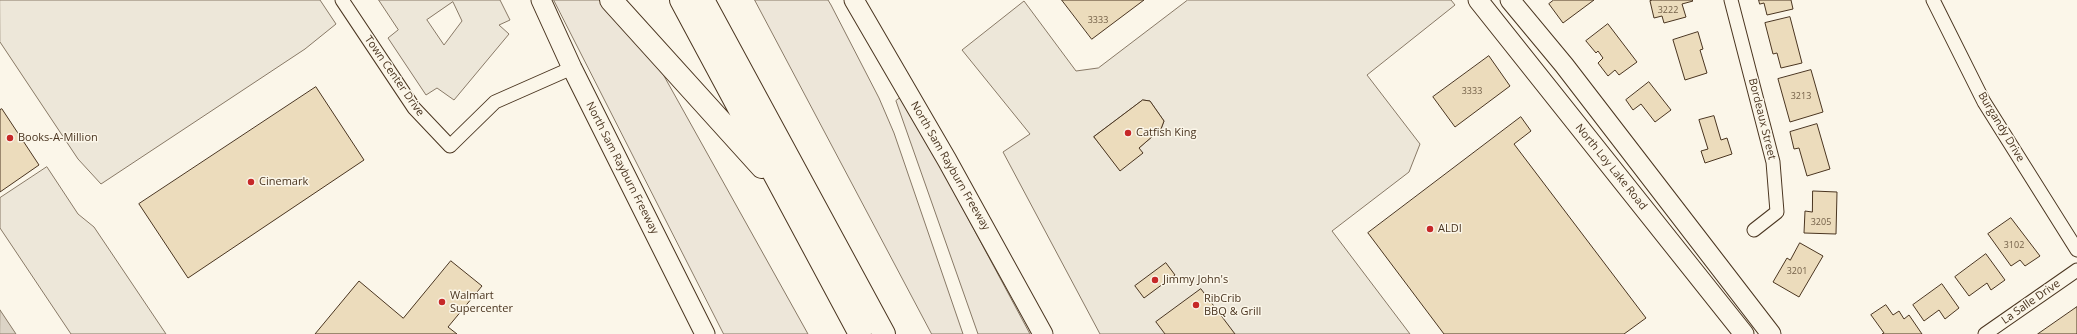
<!DOCTYPE html>
<style>
body{margin:0}
canvas{display:block;background:#fbf6e9}
</style>
<canvas width="2077" height="334"></canvas>
<script>
const c = document.querySelector('canvas').getContext('2d');
c.lineJoin = 'round';
function fill(path, color) {
  c.fillStyle = color;
  c.fill(path, 'evenodd');
}
function strokePath(path, color, width, dash) {
  c.strokeStyle = color;
  c.lineWidth = width;
  c.lineCap = dash ? 'butt' : 'round';
  c.setLineDash(dash || []);
  c.stroke(path);
}
function label(font, color, halo, rows, align = 'center') {
  c.font = font + ' "Open Sans",sans-serif';
  c.lineWidth = 3;
  c.setLineDash([]);
  c.textBaseline = 'middle';
  c.strokeStyle = halo;
  c.fillStyle = color;
  for (const [text, x, y, turn = 0] of rows) {
    c.save();
    c.translate(x, y);
    c.rotate((+turn || 0) * Math.PI / 180);
    c.textAlign = isNaN(turn) ? turn : align;
    if (halo) c.strokeText(text, 0, 0);
    c.fillText(text, 0, 0);
    c.restore();
  }
}
const green = new Path2D(`
 M554 0H617L659 67 808 334H724Z
 M755 0H828L831 5 879 98 894 133 963 334H932Z
 M900 98 933 153 1030 334H978L896 101Z`);
fill(green, '#ede6d9');
strokePath(green, '#887966', 1);
const parking = new Path2D(`
 M0 0H320L336 24 305 49 101 184 78 159 0 42Z
 M379 0H500L510 20 499 25 509 34 454 100 437 88 426 95 388 38 398 30ZM453 2 462 21 444 45 427 20Z
 M1188 0H1451L1455 5 1367 75 1420 144 1409 172 1332 231 1410 334H1100L1003 152 1030 134 962 50 1024 1 1076 71 1098 68ZM1143 100 1150 101 1164 121 1161 129 1139 148 1120 170 1094 137Z
 M47 167 78 214 94 227 166 334H71L0 228V198Z`);
fill(parking, '#ede7d9');
strokePath(parking, '#887966', 1);
const water = new Path2D(`
 M0 310 16 334H0Z`);
fill(water, '#dcd4c6');
strokePath(water, '#887966', 1);
const building = new Path2D(`
 M1062 0H1144L1092 39Z
 M1554 0H1594L1563 23 1549 4Z
 M1653 0H1692L1693 1 1682 4 1686 17 1664 23 1662 16 1654 18 1650 1Z
 M1759 0H1791L1793 9 1767 15 1764 3 1760 4Z
 M1790 17 1802 63 1781 68 1777 53 1773 54 1765 23Z
 M1608 24 1637 62 1619 75 1615 70 1608 76 1598 63 1603 58 1598 51 1596 53 1586 41Z
 M1698 32 1703 49 1700 50 1707 73 1685 80 1673 40Z
 M1489 56 1510 86 1455 127 1433 97Z
 M1811 70 1823 112 1790 122 1778 79Z
 M1649 82 1671 110 1655 122 1641 104 1633 110 1626 100Z
 M316 87 364 160 188 278 139 204Z
 M1143 100 1150 101 1164 121 1161 129 1139 148 1143 153 1120 171 1094 137Z
 M2 109 39 165 0 192V110Z
 M1714 116 1721 140 1727 138 1732 154 1705 163 1701 151 1708 149 1699 120Z
 M1521 117 1531 131 1514 144 1646 318 1624 334H1444L1368 233Z
 M1817 124 1830 169 1807 176 1799 148 1794 149 1790 132Z
 M1813 191 1837 192 1836 234 1804 233 1805 211 1812 212Z
 M2011 218 2040 256 2025 266 2020 260 2011 266 1988 234Z
 M1800 243 1823 256 1799 297 1773 282 1787 258 1790 260Z
 M1986 254 2005 280 1991 290 1987 283 1969 296 1955 277Z
 M451 261 482 286 448 327 457 334H315L359 281 403 318Z
 M1166 263 1175 275 1144 298 1135 286Z
 M1942 284 1959 308 1945 319 1939 310 1924 321 1913 305Z
 M1201 289 1235 334H1165L1156 322Z
 M1886 305 1893 315 1899 311 1904 319 1909 315 1922 334H1882L1884 333 1871 315Z
 M2077 307V334H2038Z`);
fill(building, '#ecdcbc');
strokePath(building, '#4a3520', 1);
const street = new Path2D(`
 M342 0 414 108 450 146 495 102 572 68
 M1731 0 1773 162 1777 212 1754 230
 M1933 0 1984 102 2077 250
 M1985 334 2077 270`);
const secondary = new Path2D(`
 M541 0 572 68 705 334
 M854 0 947 160 1043 334
 M1478 0 1744 334
 M1510 0 1564 65 1771 334`);
const highway = new Path2D(`
 M611 0 762 167
 M681 0 860 334
 M703 0 884 334`);
strokePath(street, '#4a3520', 15);
strokePath(secondary, '#4a3520', 21);
strokePath(highway, '#4a3520', 24);
strokePath(street, '#fbf6e9', 13);
strokePath(secondary, '#fbf6e9', 19);
strokePath(highway, '#fbf6e9', 22);
for (const [x, y, r, color] of [
 [1128,133,4,"#c62828"],
 [10,138,4,"#c62828"],
 [251,182,4,"#c62828"],
 [1430,229,4,"#c62828"],
 [1155,280,4,"#c62828"],
 [442,302,4,"#c62828"],
 [1196,305,4,"#c62828"]
]) {
  const dot = new Path2D();
  dot.arc(x, y, r, 0, 2 * Math.PI);
  c.fillStyle = color;
  c.fill(dot);
  strokePath(dot, '#fbf6e9', 1.5);
}
label('9px', '#725f47', null, [
 ["3222",1668,10],
 ["3333",1098,20],
 ["3333",1472,91],
 ["3213",1801,96],
 ["3205",1821,222],
 ["3102",2014,245],
 ["3201",1797,271]
]);
label('11px', '#4a3520', '#fbf6e9', [
 ["Town Center Drive",394,76,55],
 ["Bordeaux Street",1762,119,76],
 ["Burgandy Drive",2001,127,59],
 ["North Sam Rayburn Freeway",950,166,60],
 ["North Loy Lake Road",1611,167,51],
 ["North Sam Rayburn Freeway",622,168,63],
 ["La Salle Drive",2031,302,-35]
]);
label('11px', '#4a3520', '#fbf6e9', [
 ["Catfish King",1136,133],
 ["Books-A-Million",18,138],
 ["Cinemark",259,182],
 ["ALDI",1438,229],
 ["Jimmy John's",1163,280],
 ["Walmart",450,296],
 ["Supercenter",450,309],
 ["RibCrib",1204,299],
 ["BBQ & Grill",1204,312]
], 'left');
</script>
